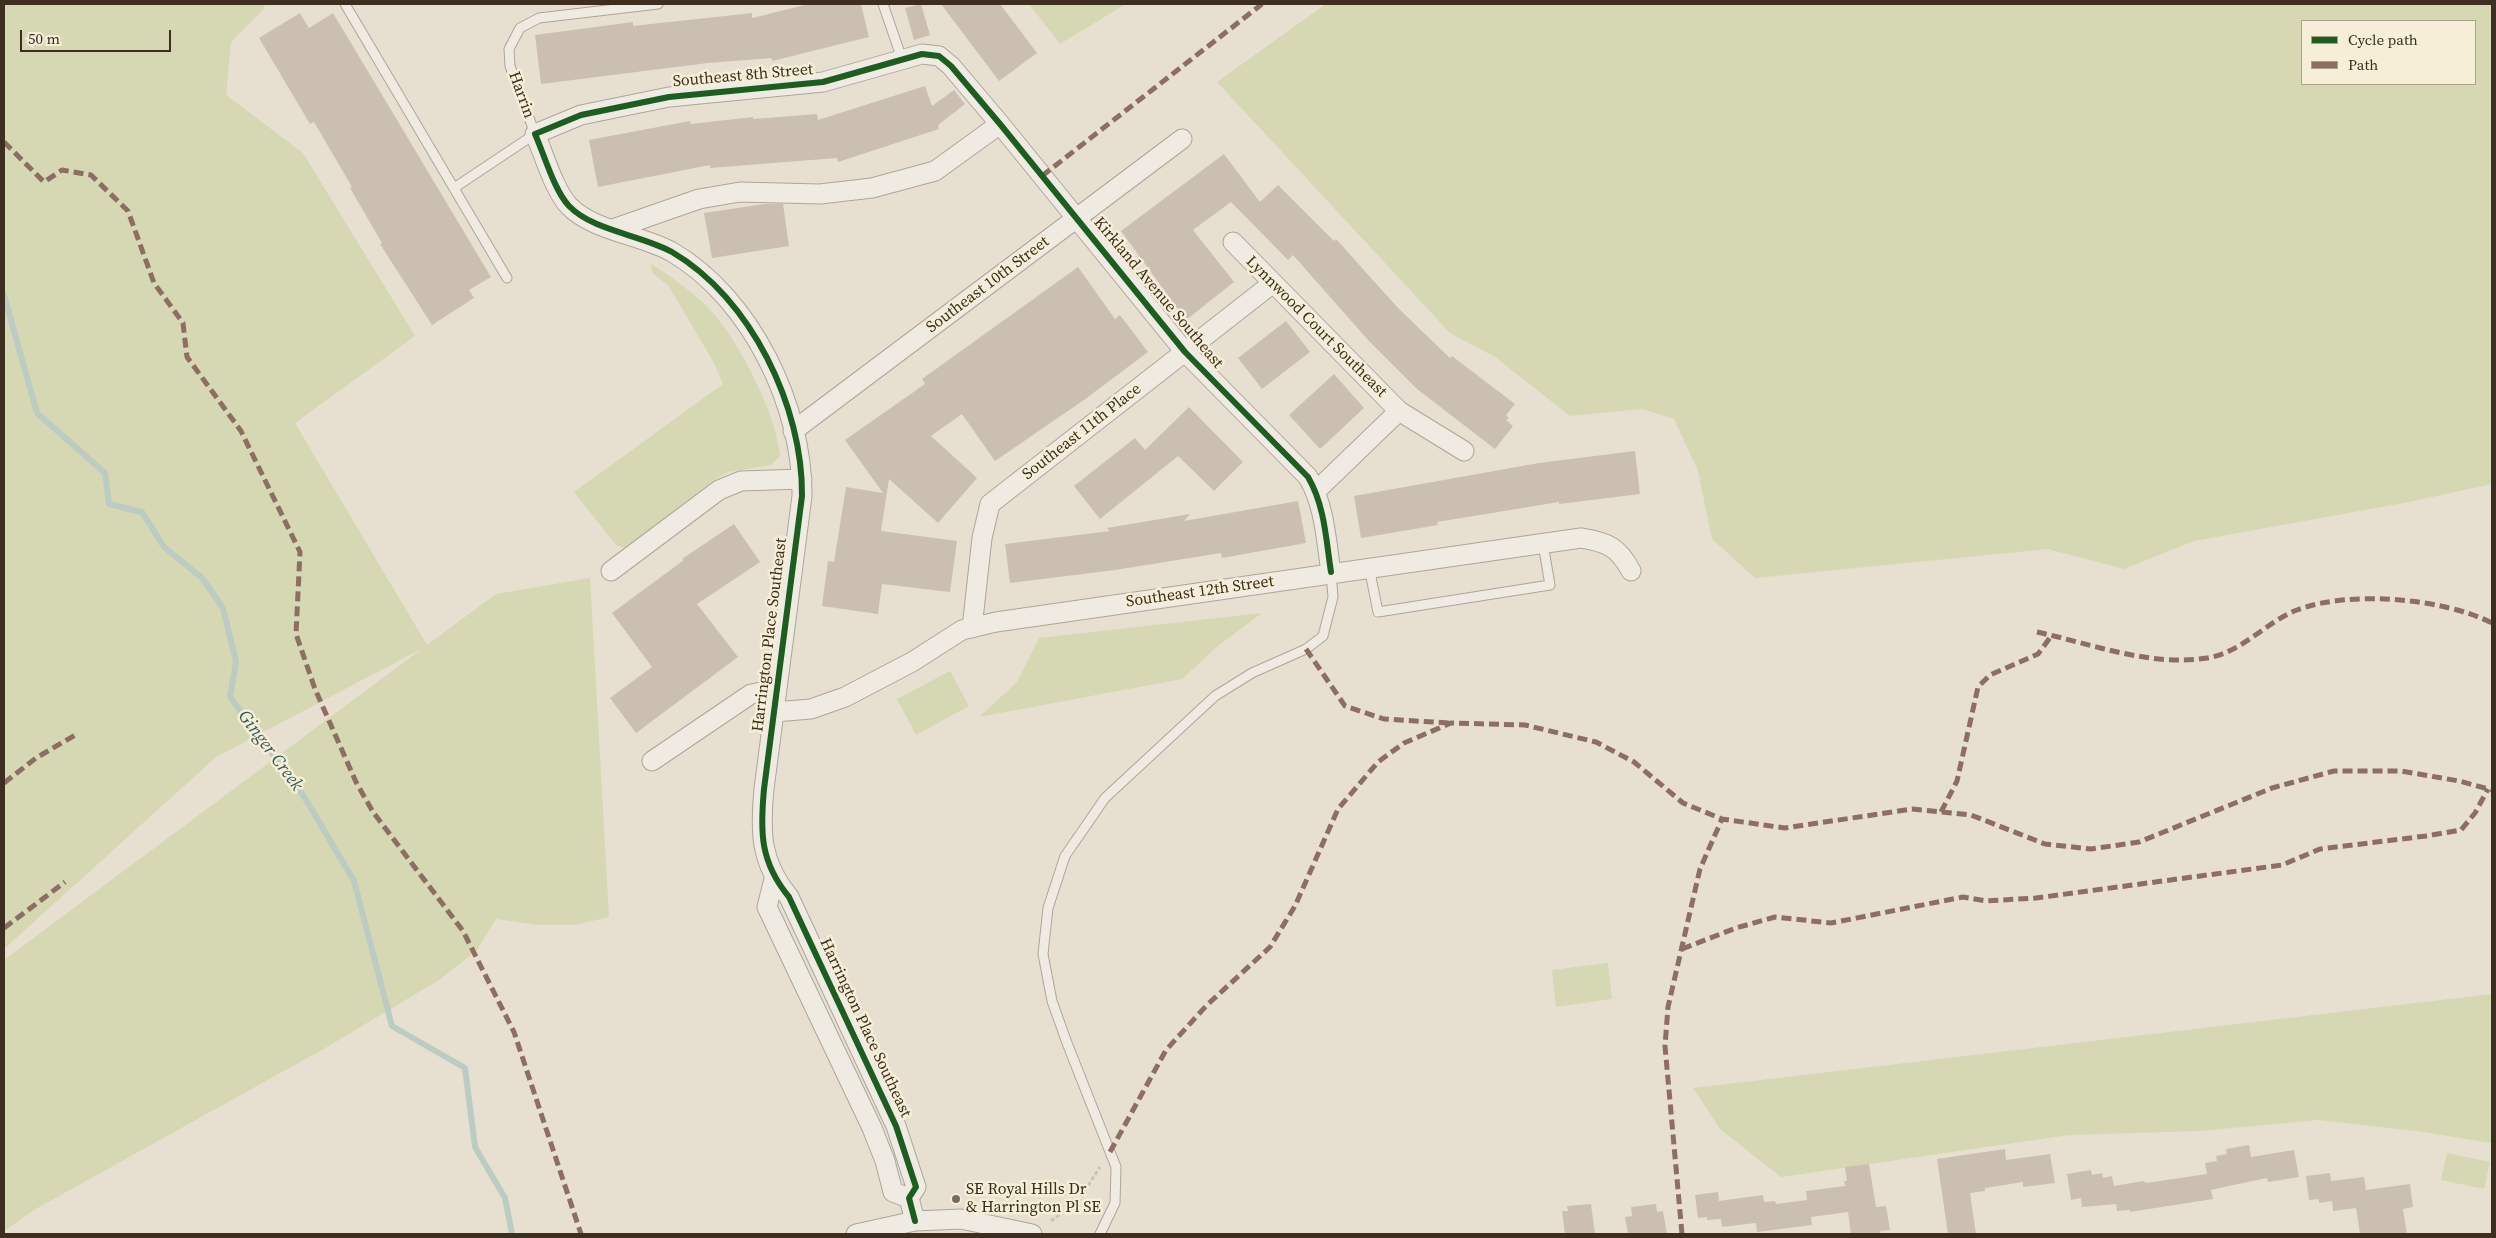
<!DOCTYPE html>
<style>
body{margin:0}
#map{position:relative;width:2496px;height:1238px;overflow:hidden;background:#e7e0d1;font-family:"Source Serif 4",serif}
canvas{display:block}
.frame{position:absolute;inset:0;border:5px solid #3d2e20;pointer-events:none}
.legend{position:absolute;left:2301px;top:20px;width:175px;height:65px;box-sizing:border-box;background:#f7eed8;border:1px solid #ada18e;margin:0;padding:6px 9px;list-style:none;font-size:15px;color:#3d2e20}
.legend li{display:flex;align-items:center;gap:10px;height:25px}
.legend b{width:25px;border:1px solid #ada18e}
.scale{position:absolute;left:20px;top:30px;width:151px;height:22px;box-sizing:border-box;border:2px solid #3d2e20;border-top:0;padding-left:6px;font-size:15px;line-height:18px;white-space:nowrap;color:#3d2e20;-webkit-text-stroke:4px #f7eed8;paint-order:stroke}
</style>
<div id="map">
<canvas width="2496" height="1238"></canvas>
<div class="frame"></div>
<ul class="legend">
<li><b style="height:6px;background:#1b5e20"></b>Cycle path</li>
<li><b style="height:6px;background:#8d6e63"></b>Path</li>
</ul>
<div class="scale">50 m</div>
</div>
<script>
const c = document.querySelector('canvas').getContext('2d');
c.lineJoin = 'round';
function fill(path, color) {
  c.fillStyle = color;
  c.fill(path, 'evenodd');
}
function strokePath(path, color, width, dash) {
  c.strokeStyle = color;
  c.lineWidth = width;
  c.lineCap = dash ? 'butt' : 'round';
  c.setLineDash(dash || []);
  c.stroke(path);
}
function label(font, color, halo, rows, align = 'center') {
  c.font = font + ' "Source Serif 4",serif';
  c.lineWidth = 5;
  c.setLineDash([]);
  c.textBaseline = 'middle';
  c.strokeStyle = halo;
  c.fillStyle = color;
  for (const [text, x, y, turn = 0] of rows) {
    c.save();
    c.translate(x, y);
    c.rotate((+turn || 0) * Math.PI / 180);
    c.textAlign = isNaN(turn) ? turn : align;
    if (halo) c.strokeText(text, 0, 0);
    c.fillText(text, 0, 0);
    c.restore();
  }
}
fill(new Path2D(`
 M4 4H265L264 9 231 42 226 95 303 153 415 336 295 423 427 645 496 594 590 578 609 917 575 925H538L496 919 477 950 439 980 327 1047 34 1210 4 1231V960L423 648 216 757 4 949Z
 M1029 4H1126L1060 44Z
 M1326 4H2492V484L2409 502 2194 541 2124 569 2048 549 1755 578 1712 539 1698 471 1674 419 1642 409 1570 416 1495 357 1450 333 1217 82ZM2302 21H2475V84H2302Z
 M650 263C673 278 695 293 713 313 739 341 778 418 780 456L771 465 728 472 711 482 625 548 616 545 574 492 723 384 714 363 668 285 653 274Z
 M1262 613 1219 645 1182 679 979 717 1017 682 1039 638Z
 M950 671 969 706 916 735 897 699Z
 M1608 963 1612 999 1556 1007 1552 970Z
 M2492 994V1143L2416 1131 2318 1120 2200 1131 2069 1135 1781 1177 1720 1129 1693 1088Z
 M2447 1153 2490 1162 2484 1189 2441 1180Z`), '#d6d7b3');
strokePath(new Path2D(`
 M4 295 37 413 105 473 109 504 142 512 164 547 202 578 223 608 236 662 230 697 305 798 354 881 392 1026 465 1068 475 1147 505 1198 512 1234`), '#bcccc2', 6);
fill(new Path2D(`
 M809 4H861L869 37 772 61V58L708 63 541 84 535 35 633 22V26L752 13V18Z
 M921 4 930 35 914 40 905 8Z
 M941 4H1000L1037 53 999 81Z
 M300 13 309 28 333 13 491 277 469 290 474 298 432 325 380 244 382 243 350 188 352 187 314 122 310 124 259 38Z
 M925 86 932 106 954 90 965 104 938 125 939 129 838 162 837 158 710 168V165L598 187 589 140 690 121 691 124 753 117V119L817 114 818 120Z
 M1224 154 1260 202 1278 185 1334 241 1336 239 1398 308 1450 358 1452 356 1515 404 1506 415 1509 418 1506 420 1513 426 1495 449 1417 389 1368 340 1293 255 1288 260 1231 202 1193 230 1234 282 1186 320 1121 231Z
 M764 204H783L789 246 712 258 704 213Z
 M1078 267 1115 319 1120 315 1148 352 1084 400 995 461 962 414 931 436 977 478 938 523 889 479 881 531 957 541 950 592 882 584 878 614 822 606 828 561 834 562 846 487 883 493 845 440 925 384 922 379Z
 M1286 321 1310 352 1262 389 1238 358Z
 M1334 374 1364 408 1320 449 1289 415Z
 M1189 407 1243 462 1214 491 1178 456 1100 519 1074 486 1135 438 1145 450Z
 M1635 451 1640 494 1559 504V502L1437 522 1438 525 1361 538 1354 496 1539 463Z
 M1298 501 1306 543 1222 558 1221 553 1115 570 1010 583 1005 544 1110 531 1107 528 1190 514 1184 521Z
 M734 524 760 562 697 604 738 657 636 733 610 698 652 667 612 613 684 560 682 559Z
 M2249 1145 2251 1157 2294 1150 2299 1177 2268 1182 2267 1178 2224 1187 2211 1190 2213 1199 2130 1212V1210L2117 1211 2116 1204 2082 1207 2081 1198 2071 1200 2067 1174 2091 1170 2092 1175 2102 1173 2103 1178 2112 1176 2114 1186 2143 1181 2146 1183 2207 1174 2205 1163 2217 1161 2216 1156 2227 1154 2226 1149Z
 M2005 1149 2006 1160 2050 1154 2055 1183 2023 1187V1182L1985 1188V1191L1970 1193 1976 1234H1948L1937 1159Z
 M1869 1164 1876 1207 1886 1206 1890 1230 1880 1231 1881 1234H1851L1848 1212 1811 1217 1812 1225 1757 1232 1756 1223 1722 1227 1721 1219 1707 1220V1217L1698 1218 1695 1195 1718 1192 1719 1201 1763 1195 1764 1202 1775 1201 1776 1204 1807 1200 1806 1191 1845 1186 1844 1181H1847L1845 1167Z
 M2330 1173 2331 1181 2364 1177 2366 1190 2410 1184 2413 1207 2403 1209 2407 1234H2360L2356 1208 2333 1211 2332 1201 2319 1203V1199L2309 1200 2306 1176Z
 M1591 1204 1595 1234H1565L1562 1211H1568L1567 1206Z
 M1656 1204 1657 1212 1663 1211 1667 1234H1628L1625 1217 1632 1216 1631 1207Z`), '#cbbfb2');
const lane = new Path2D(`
 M345 4 507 278
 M883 4 902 59
 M454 188 535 134 510 66 509 49 520 28 539 18 658 4
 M1369 567 1378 612 1550 585 1543 544
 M1100 1234 1115 1203 1116 1167 1067 1043 1052 1001 1043 954 1048 908 1065 856 1105 798 1215 696 1252 673 1306 649 1323 636 1333 597 1331 572`);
const street = new Path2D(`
 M613 229 699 199 740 192 820 194 872 188 935 171 1000 124
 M1233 242 1399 411 1464 451
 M793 431 1182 139
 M1316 491 1399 411
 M611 571 719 490 741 481 802 479
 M972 628 982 538 990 504 1273 283
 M774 712 811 709 845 697 912 662 962 630 996 622 1581 538C1608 542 1619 548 1631 571
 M652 761 751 694 777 689
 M774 879 767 907 872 1128 885 1161 893 1192 909 1198
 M915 1221 909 1198 916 1187 896 1126 789 897C760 862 760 832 764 789L802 496C803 407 751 298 672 252 642 235 593 231 569 206 554 190 544 154 535 134L581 115 669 97 823 82 922 54 939 56 951 66 1000 124 1185 352 1308 477C1325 506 1326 540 1331 572
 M856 1234 915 1221 961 1219 1032 1234`);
strokePath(lane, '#ada599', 11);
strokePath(street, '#ada599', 21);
strokePath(new Path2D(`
 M1051 1221 1079 1200 1100 1167`), '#c8c2b9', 3, [4, 2.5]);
strokePath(lane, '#efebe3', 9);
strokePath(street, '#efebe3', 19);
strokePath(new Path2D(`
 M4 142 44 182 62 170 91 175 128 211 154 283 183 323 187 357 241 431 300 552 296 634 315 689 356 782 373 812 463 931 514 1032 581 1234
 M1042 176 1262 4
 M2037 632C2092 644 2150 667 2207 658 2241 653 2266 622 2297 610 2349 590 2442 598 2492 623
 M1306 649 1345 706 1384 719 1449 723
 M4 783 36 758 77 734
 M1941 812 1957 781 1978 687 1990 675 2038 654 2052 635
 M4 928 65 882
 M1682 949 1736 928 1775 917 1831 923 1963 897 1986 901 2036 898 2282 865 2320 849 2426 836 2461 830 2475 813 2488 789
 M1110 1152 1166 1050 1207 1005 1270 947 1295 906 1338 809 1378 762 1404 743 1451 723 1525 725 1596 742 1634 762 1683 803 1722 819 1785 828 1912 809 1971 815 2045 844 2091 849 2139 842 2272 788 2334 771H2401L2459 781 2492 790
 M1682 1234 1665 1046 1668 1007 1700 869 1722 819`), '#8d6e63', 5, [10, 5]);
strokePath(new Path2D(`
 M915 1221 909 1198 916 1187 896 1126 789 897C760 862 760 832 764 789L802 496C803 407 751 298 672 252 642 235 593 231 569 206 554 190 544 154 535 134L581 115 669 97 823 82 922 54 939 56 951 66 1000 124 1185 352 1308 477C1325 506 1326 540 1331 572`), '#1b5e20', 6);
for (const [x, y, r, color] of [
 [956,1199,5,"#786c5e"]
]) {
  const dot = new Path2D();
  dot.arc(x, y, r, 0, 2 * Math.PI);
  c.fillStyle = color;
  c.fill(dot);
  strokePath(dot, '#f7eed8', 2);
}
label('16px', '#3d2e20', '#f7eed8', [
 ["Southeast 8th Street",743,76,-5],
 ["Harrin",521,95,70],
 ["Southeast 10th Street",988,285,-37],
 ["Kirkland Avenue Southeast",1158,293,50],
 ["Lynnwood Court Southeast",1316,327,45],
 ["Southeast 11th Place",1082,432,-38],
 ["Southeast 12th Street",1200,592,-8],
 ["Harrington Place Southeast",770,635,-83],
 ["Harrington Place Southeast",865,1028,65]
]);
label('16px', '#3d2e20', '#f7eed8', [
 ["SE Royal Hills Dr",966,1190],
 ["& Harrington Pl SE",966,1208]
], 'left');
label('italic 18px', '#2f5d5a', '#f7eed8', [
 ["Ginger Creek",270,751,53]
]);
</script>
